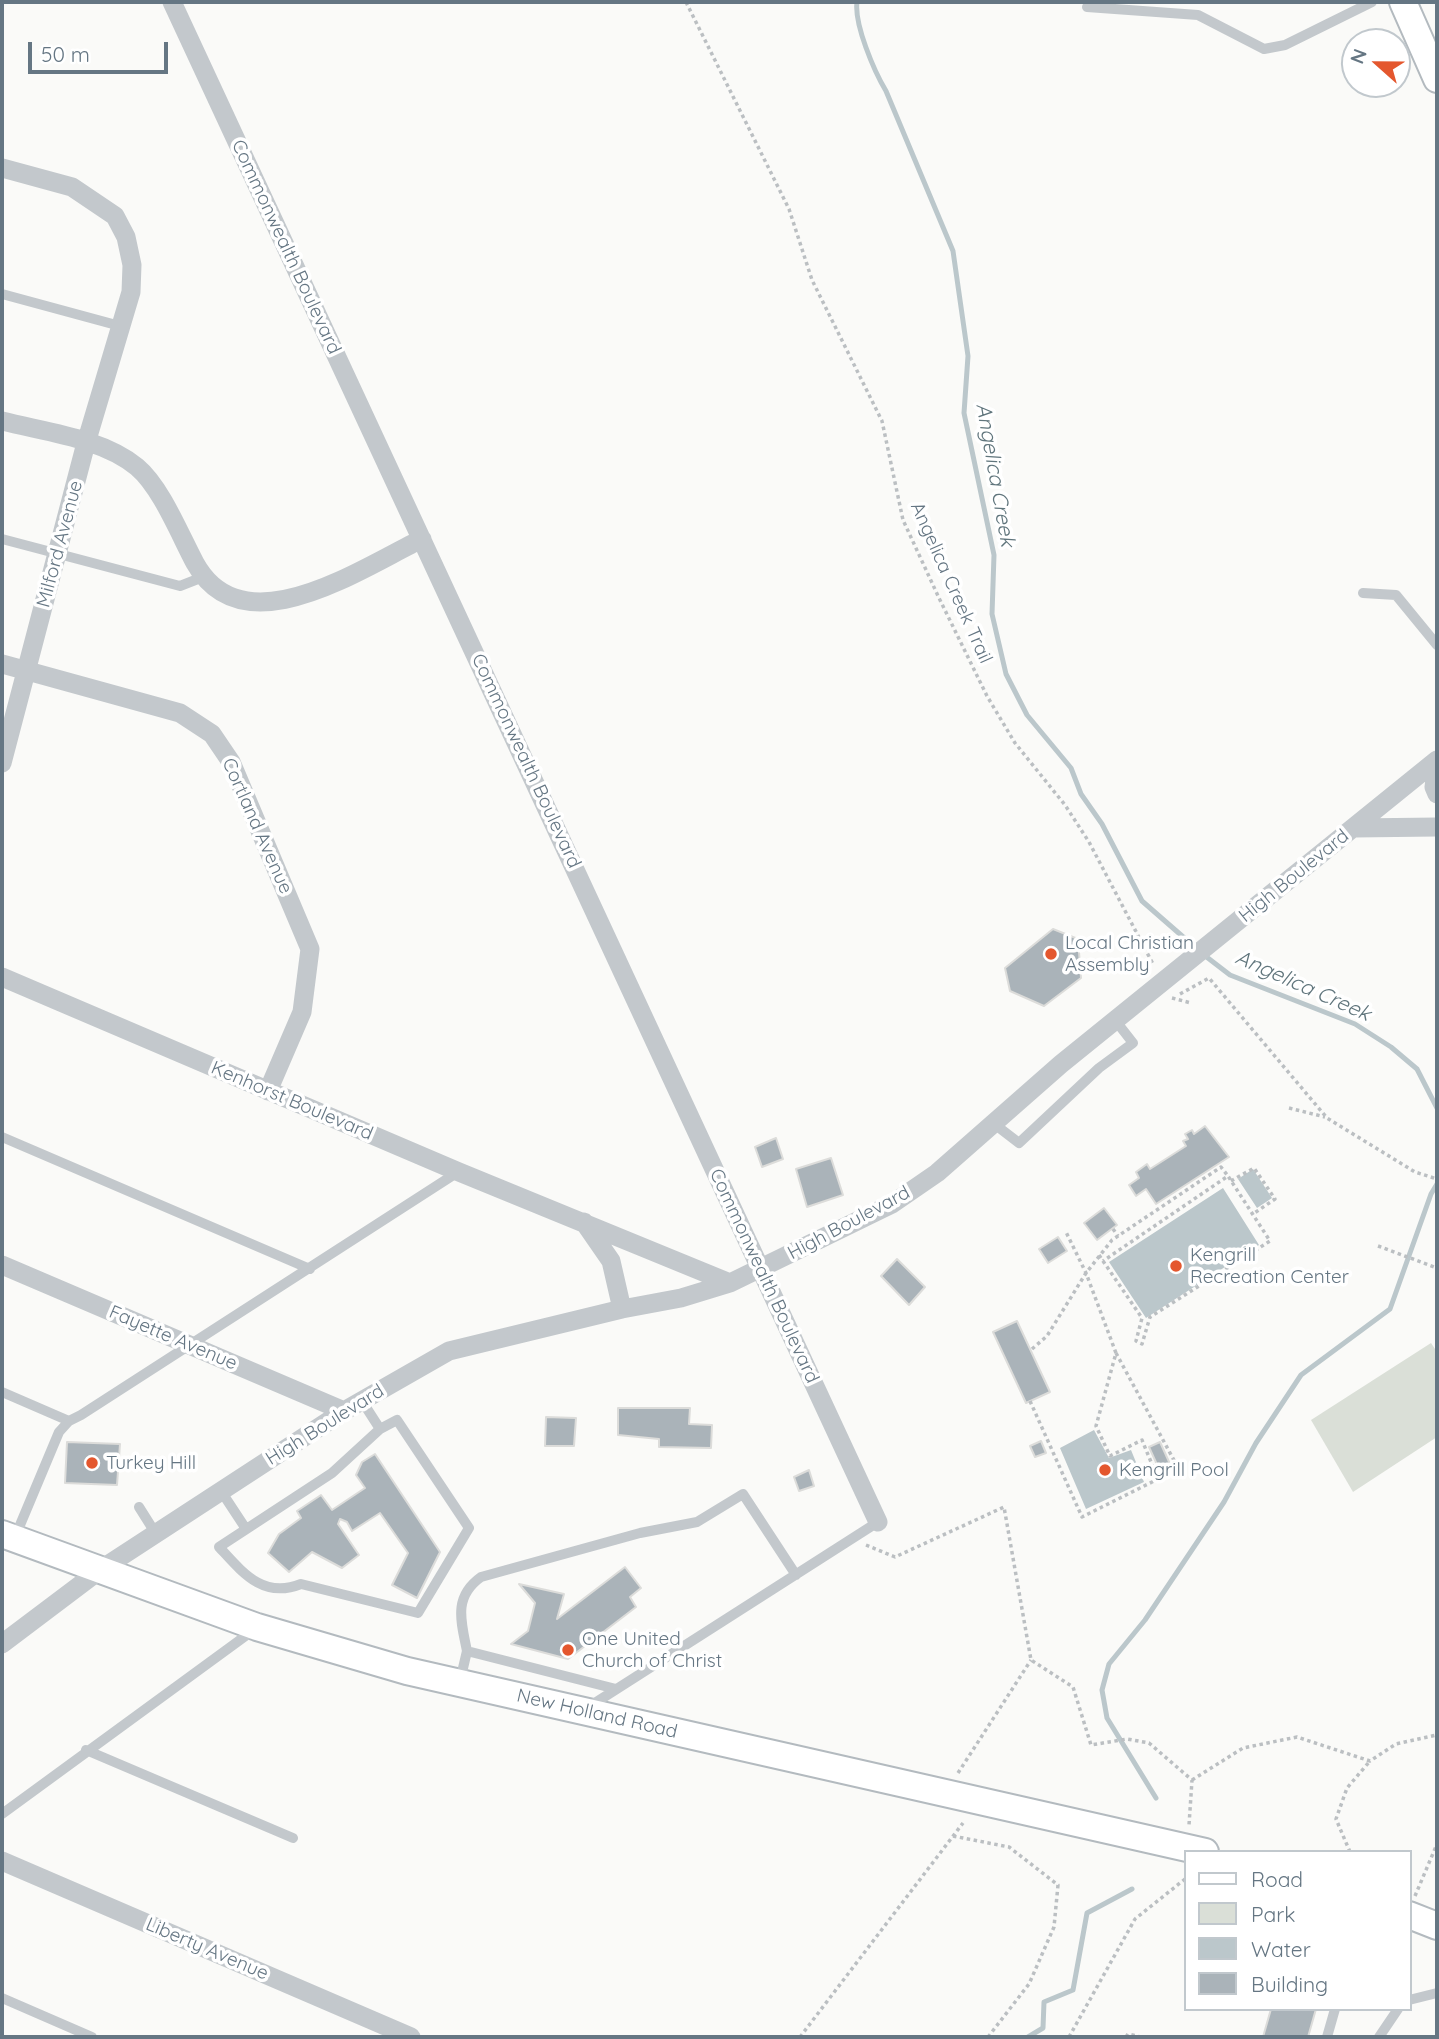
<!DOCTYPE html>
<style>
body{margin:0}
#map{position:relative;width:1439px;height:2039px;overflow:hidden;background:#fafaf8;font-family:Quicksand,sans-serif}
canvas{display:block}
.frame{position:absolute;inset:0;border:4px solid #657683;pointer-events:none}
.legend{position:absolute;left:1184px;top:1850px;width:228px;height:161px;box-sizing:border-box;background:#fff;border:2px solid #c1c8cd;margin:0;padding:9px 12px;list-style:none;font-size:21px;color:#657683}
.legend li{display:flex;align-items:center;gap:14px;height:35px}
.legend b{width:35px;border:2px solid #c1c8cd}
.north{position:absolute;left:1341px;top:28px;width:70px;height:70px;box-sizing:border-box;background:#fff;border:2px solid #c1c8cd;border-radius:50%;rotate:291deg;font-size:19px;font-weight:700;line-height:28px;text-align:center;color:#657683}
.north::after{content:'';display:block;margin:auto;width:24px;height:32px;background:#e4572e;clip-path:polygon(50% 0,100% 100%,50% 72%,0 100%)}
.scale{position:absolute;left:28px;top:42px;width:140px;height:32px;box-sizing:border-box;border:4px solid #657683;border-top:0;padding-left:9px;font-size:21px;line-height:24px;white-space:nowrap;color:#657683;-webkit-text-stroke:5px #fff;paint-order:stroke}
</style>
<div id="map">
<canvas width="1439" height="2039"></canvas>
<div class="frame"></div>
<ul class="legend">
<li><b style="height:9px;background:#fff"></b>Road</li>
<li><b style="height:19px;background:#dadfd7"></b>Park</li>
<li><b style="height:19px;background:#bbc7cb"></b>Water</li>
<li><b style="height:19px;background:#aab3b9"></b>Building</li>
</ul>
<div class="north">N</div>
<div class="scale">50 m</div>
</div>
<script>
const c = document.querySelector('canvas').getContext('2d');
c.lineJoin = 'round';
function fill(path, color) {
  c.fillStyle = color;
  c.fill(path, 'evenodd');
}
function strokePath(path, color, width, dash) {
  c.strokeStyle = color;
  c.lineWidth = width;
  c.lineCap = dash ? 'butt' : 'round';
  c.setLineDash(dash || []);
  c.stroke(path);
}
function label(font, color, halo, rows, align = 'center') {
  c.font = font + ' Quicksand,sans-serif';
  c.lineWidth = 7;
  c.setLineDash([]);
  c.textBaseline = 'middle';
  c.strokeStyle = halo;
  c.fillStyle = color;
  for (const [text, x, y, turn = 0] of rows) {
    c.save();
    c.translate(x, y);
    c.rotate((+turn || 0) * Math.PI / 180);
    c.textAlign = isNaN(turn) ? turn : align;
    if (halo) c.strokeText(text, 0, 0);
    c.fillText(text, 0, 0);
    c.restore();
  }
}
fill(new Path2D(`
 M1431 1343 1437 1352V1437L1353 1492 1311 1420Z`), '#dadfd7');
fill(new Path2D(`
 M1253 1169 1272 1198 1257 1208 1238 1179Z
 M1223 1188 1259 1245 1146 1318 1109 1262Z
 M1094 1430 1109 1458 1131 1450 1144 1482 1086 1509 1060 1448Z`), '#bbc7cb');
strokePath(new Path2D(`
 M857 2C854 24 874 71 886 91L953 251 968 356 964 413 994 555 992 614 1006 674 1027 715 1071 768 1081 794 1102 824 1142 901 1197 949
 M1204 955 1230 975 1355 1024 1391 1047 1417 1069 1437 1108
 M1156 1798 1107 1718 1102 1690 1109 1664 1145 1620 1224 1502 1256 1443 1301 1375 1390 1309 1431 1194 1437 1184
 M1028 2037 1043 2028 1044 2002 1073 1990 1087 1913 1132 1889`), '#bbc7cb', 5);
const building = new Path2D(`
 M1053 929 1078 939 1081 978 1044 1006 1010 991 1005 968Z
 M1205 1126 1229 1157 1156 1204 1146 1189 1136 1196 1129 1185 1139 1178 1136 1172 1147 1164 1150 1169 1186 1146 1183 1141 1188 1139 1185 1134 1192 1130 1194 1134Z
 M776 1138 783 1159 762 1167 755 1147Z
 M831 1158 843 1195 807 1207 796 1169Z
 M1104 1208 1117 1225 1097 1240 1084 1223Z
 M1058 1237 1067 1251 1048 1263 1039 1249Z
 M897 1259 925 1287 909 1305 881 1276Z
 M1017 1321 1050 1392 1026 1403 993 1332Z
 M618 1408H690L689 1424 712 1425 711 1448 659 1447V1439L618 1435Z
 M546 1417 576 1418 574 1446H545Z
 M1041 1441 1046 1453 1035 1457 1030 1446Z
 M67 1442 120 1444 117 1485 65 1483Z
 M1160 1442 1170 1464 1159 1469 1149 1447Z
 M375 1454 440 1552 417 1598 392 1585 408 1553 380 1513 352 1531 347 1522 340 1519 338 1524 359 1555 342 1568 312 1552 289 1572 268 1553 279 1534 301 1518 297 1511 321 1495 332 1510 365 1488 356 1475 362 1462Z
 M809 1470 814 1486 799 1491 794 1477Z
 M625 1567 641 1588 630 1597 636 1607 568 1659 511 1644 528 1631 535 1603 519 1584 564 1594 557 1619Z
 M1271 2009H1316L1308 2037H1263Z`);
fill(building, '#aab3b9');
strokePath(building, '#dcdcda', 2);
const secondary = new Path2D(`
 M1403 2 1437 79
 M2 1534 257 1627 407 1671 1205 1852
 M1409 1915 1437 1926`);
strokePath(secondary, '#b3babf', 30);
strokePath(new Path2D(`
 M686 2 789 209 812 280 882 421 903 520 939 598 987 696 1015 743 1065 805 1089 842 1154 966
 M1180 994 1209 978 1327 1118 1415 1172 1437 1179
 M1172 998 1191 1003
 M1289 1108 1325 1117
 M1231 1181 1254 1168 1275 1199 1253 1214
 M1113 1229 1118 1236
 M1378 1246 1437 1268
 M1099 1255 1103 1261 1142 1318 1136 1341 1142 1344 1150 1317 1270 1241 1228 1176 1103 1261
 M1032 1349 1047 1336 1086 1273 1112 1240 1221 1167 1228 1176
 M1116 1353 1176 1464
 M1030 1401 1082 1517 1158 1479 1142 1440 1110 1456 1096 1426 1116 1353 1086 1273 1066 1232
 M866 1545 895 1557 1004 1507 1031 1660 1073 1687 1091 1745 1127 1739 1149 1743 1192 1780 1189 1825
 M958 1773 1031 1660
 M1192 1780 1243 1748 1297 1737 1370 1761 1396 1744 1437 1735
 M953 1836 1009 1847 1058 1885 1054 1927 1029 1984 988 2037
 M1350 1852 1336 1819 1347 1788 1370 1761
 M1415 1896 1437 1844
 M800 2037 963 1823
 M1069 2037 1135 1919 1185 1879
 M1126 2037 1128 2034 1141 2037`), '#bbbfc2', 3.5, [3.5, 3.5]);
strokePath(new Path2D(`
 M1087 7 1198 15 1264 49 1285 45 1372 2
 M2 294 120 326
 M2 539 180 586 203 577
 M1363 593 1396 595 1437 645
 M993 1123 1019 1143 1099 1068 1133 1043 1115 1020
 M2 1137 310 1269
 M2 1392 69 1421 81 1415 458 1172
 M362 1401 380 1429
 M397 1420 469 1528 418 1613 301 1584C263 1599 243 1573 219 1547L332 1473 380 1429Z
 M221 1491 246 1529
 M139 1507 156 1534
 M15 1537 59 1432 69 1421
 M467 1651C461 1621 453 1597 481 1577L640 1533 697 1522 743 1494 796 1575
 M460 1681 467 1651 616 1689
 M587 1708 878 1522
 M86 1750 293 1838
 M2 1814 255 1629
 M2 1998 92 2037
 M1409 2000 1437 1993
 M1327 2037 1335 2009
 M1379 2037 1398 2009`), '#c3c8cc', 10);
strokePath(new Path2D(`
 M172 2 878 1522
 M2 168 72 187 115 216 126 237 132 265 131 292 86 443 2 763
 M2 421C45 432 102 438 137 467 161 487 180 535 195 563 243 650 361 568 422 539
 M2 664 180 713 212 734 231 762 310 949 302 1012 268 1091
 M1437 765 1434 787 1437 794
 M1354 828 1437 827
 M2 977 459 1172 730 1283
 M584 1222 611 1261 622 1309
 M2 1265 344 1411
 M2 1644 100 1570 344 1411 449 1351 622 1309 681 1298 730 1283 892 1204 937 1173 1061 1064 1437 760
 M2 1861 411 2037`), '#c3c8cc', 19);
strokePath(secondary, '#fff', 26);
for (const [x, y, r, color] of [
 [1051,954,7,"#e4572e"],
 [1176,1266,7,"#e4572e"],
 [92,1463,7,"#e4572e"],
 [1105,1470,7,"#e4572e"],
 [568,1650,7,"#e4572e"]
]) {
  const dot = new Path2D();
  dot.arc(x, y, r, 0, 2 * Math.PI);
  c.fillStyle = color;
  c.fill(dot);
  strokePath(dot, '#fff', 2.5);
}
label('19px', '#657683', '#fff', [
 ["Commonwealth Boulevard",286,247,65],
 ["Milford Avenue",60,544,-75],
 ["Angelica Creek Trail",951,583,66],
 ["Commonwealth Boulevard",526,761,65],
 ["Cortland Avenue",257,826,66],
 ["High Boulevard",1294,876,-39],
 ["Kenhorst Boulevard",292,1101,23],
 ["High Boulevard",849,1223,-28],
 ["Commonwealth Boulevard",764,1276,65],
 ["Fayette Avenue",173,1338,23],
 ["High Boulevard",325,1425,-32],
 ["New Holland Road",597,1714,13],
 ["Liberty Avenue",207,1949,23]
]);
label('19px', '#657683', '#fff', [
 ["Local Christian",1065,943],
 ["Assembly",1065,965],
 ["Kengrill",1190,1255],
 ["Recreation Center",1190,1277],
 ["Turkey Hill",106,1463],
 ["Kengrill Pool",1119,1470],
 ["One United",582,1639],
 ["Church of Christ",582,1661]
], 'left');
label('italic 21px', '#60757c', '#fff', [
 ["Angelica Creek",995,475,80],
 ["Angelica Creek",1303,986,24]
]);
</script>
